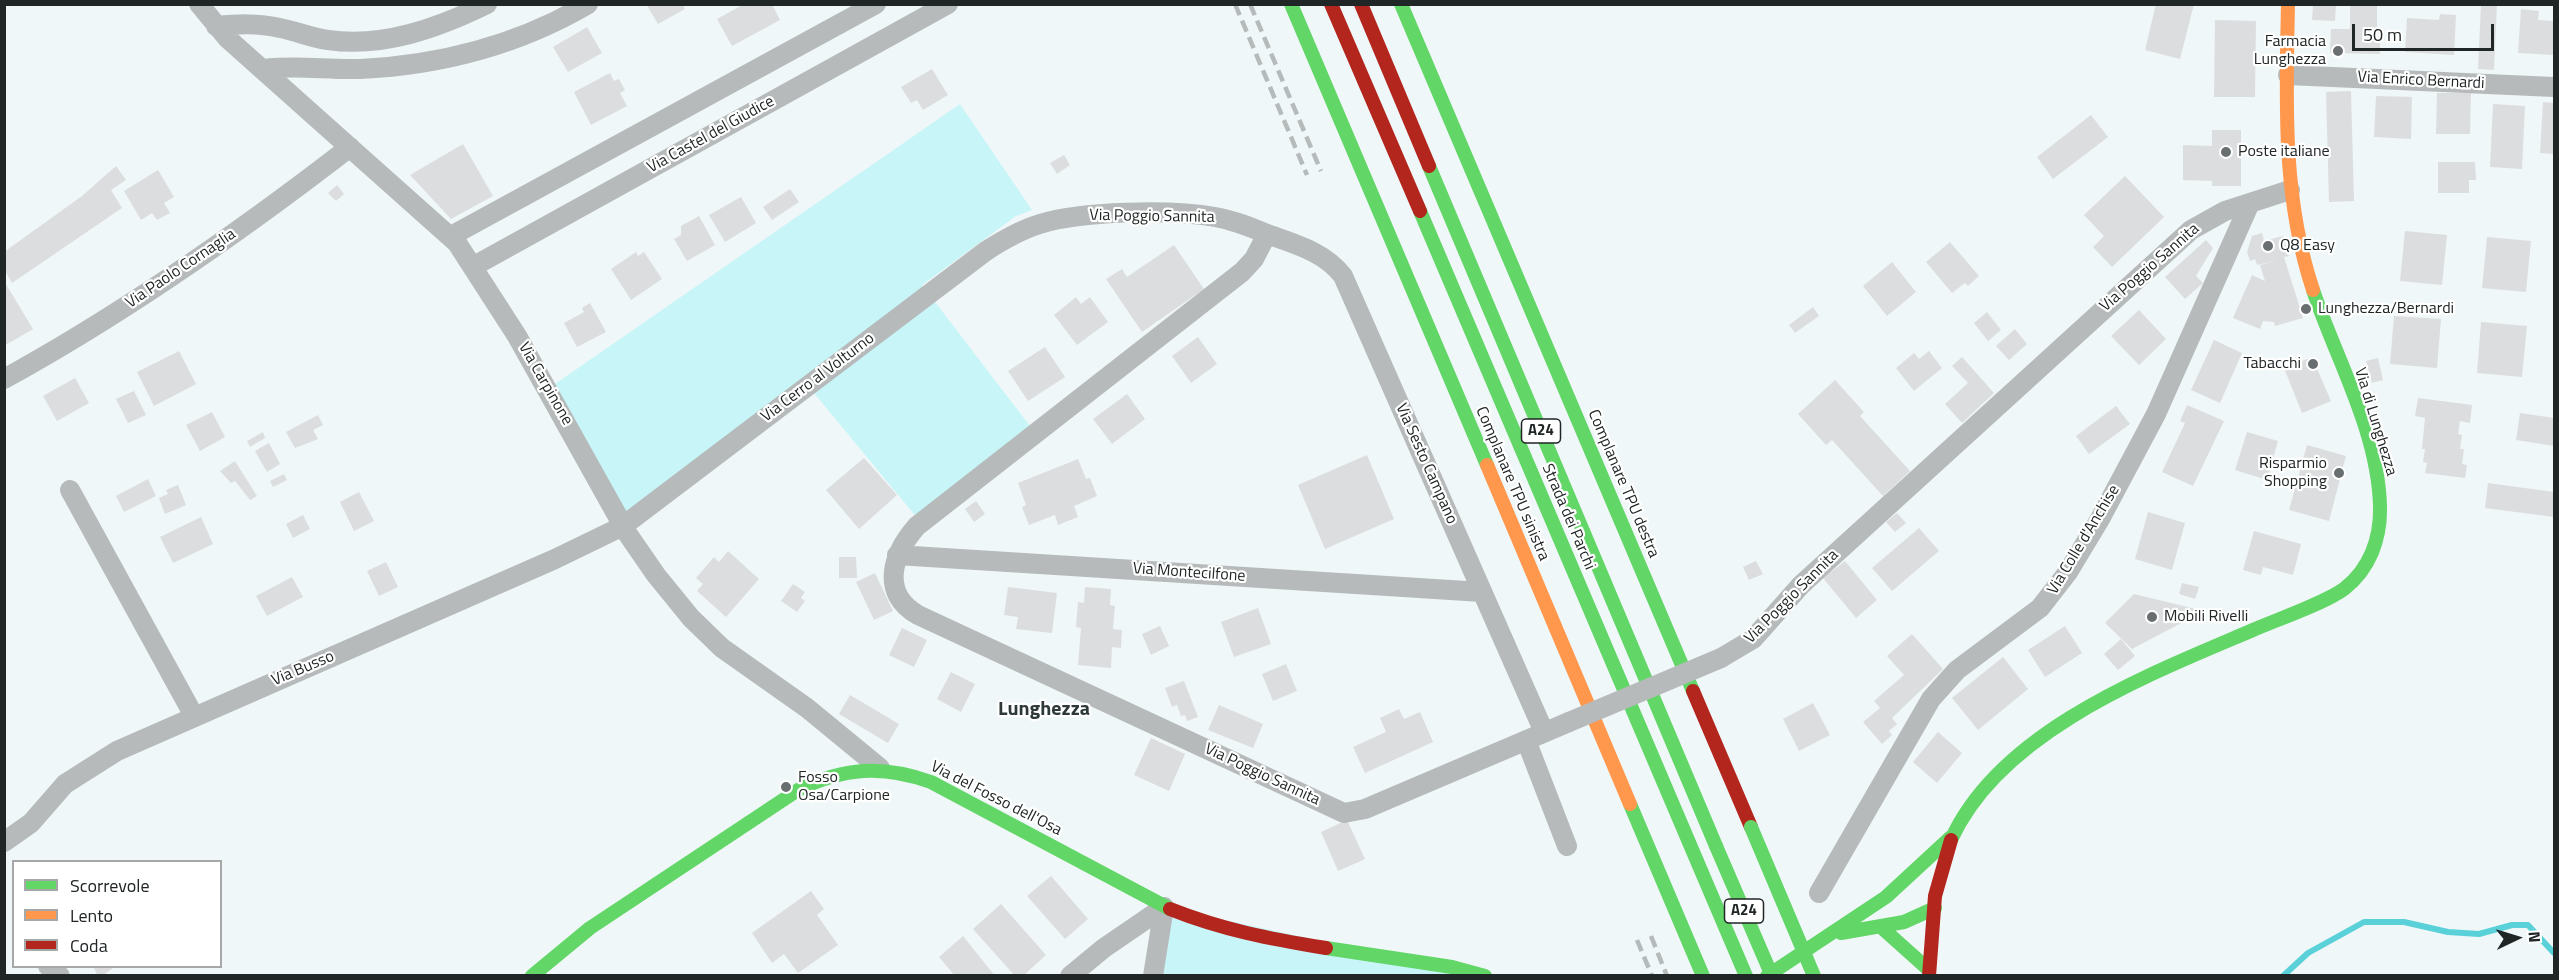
<!DOCTYPE html>
<style>
body{margin:0}
#map{position:relative;width:2559px;height:980px;overflow:hidden;background:#f0f7f8;font-family:"Titillium Web",sans-serif}
canvas{display:block}
.frame{position:absolute;inset:0;border:6px solid #202526;pointer-events:none}
.legend{position:absolute;left:12px;top:860px;width:210px;height:108px;box-sizing:border-box;background:#fff;border:2px solid #a6a8a8;margin:0;padding:8px 10px;list-style:none;font-size:18px;color:#202526}
.legend li{display:flex;align-items:center;gap:12px;height:30px}
.legend b{width:30px;border:2px solid #a6a8a8}
.north{position:absolute;left:2487px;top:908px;width:60px;height:60px;-webkit-text-stroke:4px #fff;paint-order:stroke;rotate:86deg;font-size:16px;font-weight:700;line-height:24px;text-align:center;color:#202526}
.north::after{content:'';display:block;margin:auto;width:21px;height:27px;background:#202526;clip-path:polygon(50% 0,100% 100%,50% 72%,0 100%)}
.scale{position:absolute;left:2352px;top:24px;width:142px;height:27px;box-sizing:border-box;border:3px solid #202526;border-top:0;padding-left:8px;font-size:18px;line-height:21px;white-space:nowrap;color:#202526;-webkit-text-stroke:4px #fff;paint-order:stroke}
</style>
<div id="map">
<canvas width="2559" height="980"></canvas>
<div class="frame"></div>
<ul class="legend">
<li><b style="height:8px;background:#63d668"></b>Scorrevole</li>
<li><b style="height:8px;background:#ff974d"></b>Lento</li>
<li><b style="height:8px;background:#b3261e"></b>Coda</li>
</ul>
<div class="north">N</div>
<div class="scale">50 m</div>
</div>
<script>
const c = document.querySelector('canvas').getContext('2d');
c.lineJoin = 'round';
function fill(path, color) {
  c.fillStyle = color;
  c.fill(path, 'evenodd');
}
function strokePath(path, color, width, dash) {
  c.strokeStyle = color;
  c.lineWidth = width;
  c.lineCap = dash ? 'butt' : 'round';
  c.setLineDash(dash || []);
  c.stroke(path);
}
function label(font, color, halo, rows, align = 'center') {
  c.font = font + ' "Titillium Web",sans-serif';
  c.lineWidth = 4.5;
  c.setLineDash([]);
  c.textBaseline = 'middle';
  c.strokeStyle = halo;
  c.fillStyle = color;
  for (const [text, x, y, turn = 0] of rows) {
    c.save();
    c.translate(x, y);
    c.rotate((+turn || 0) * Math.PI / 180);
    c.textAlign = isNaN(turn) ? turn : align;
    if (halo) c.strokeText(text, 0, 0);
    c.fillText(text, 0, 0);
    c.restore();
  }
}
fill(new Path2D(`
 M960 104 1032 210 1016 216 922 285 1033 430 918 519 814 393 633 529 552 386Z
 M1164 907 1485 976H1153Z`), '#c8f5f8');
strokePath(new Path2D(`
 M2283 976 2308 953 2364 922H2404L2448 932 2479 934 2512 925H2528L2554 953`), '#5ad1d8', 6);
fill(new Path2D(`
 M646 4H682L685 9 658 24Z
 M744 4H772L780 20 732 46 717 19Z
 M2156 4H2194L2180 59 2145 50Z
 M2350 4H2377V42H2380V54L2330 53 2331 29H2350Z
 M2481 4H2497L2494 70 2478 69Z
 M2313 5H2336L2335 21 2312 20Z
 M2521 9 2539 11 2538 20 2554 21V55L2518 53Z
 M2440 14 2456 15 2454 55 2405 52 2407 18 2439 20Z
 M2215 20 2256 21 2255 97H2214Z
 M587 27 602 53 568 72 553 47Z
 M932 69 948 95 923 110 917 100 911 103 901 87Z
 M610 73 614 81 619 79 625 90 620 93 627 106 591 125 574 92Z
 M2351 91 2354 201 2329 202 2326 92Z
 M2437 93H2471L2470 134H2436Z
 M2376 96 2412 97 2411 139 2374 137Z
 M2543 102 2554 103V154L2540 153Z
 M2493 104 2525 106 2522 169 2490 167Z
 M2091 115 2108 137 2053 179 2037 157Z
 M2212 130H2241V186H2212V181L2183 180V145L2212 146Z
 M463 144 493 196 451 219 410 175Z
 M1064 155 1070 165 1057 174 1050 163Z
 M2438 162H2475L2476 180H2469V193H2438Z
 M116 166 126 180 111 190 122 208 12 283 4 269V252L82 196Z
 M158 170 174 197 164 203 170 213 157 220 152 213 141 220 124 191Z
 M2125 176 2164 217 2112 267 2093 247 2104 236 2084 215Z
 M337 185 344 194 336 201 328 193Z
 M790 189 799 202 772 220 763 207Z
 M741 197 756 223 725 242 709 215Z
 M699 216 715 245 687 261 674 239 681 235V226Z
 M2405 231 2447 235 2442 285 2400 281Z
 M2262 233 2264 241 2283 236 2289 256 2284 257 2303 318 2275 326 2274 322 2263 321 2260 329 2233 318 2252 275 2265 281 2260 265 2278 260 2257 265 2255 259 2250 261 2247 252 2252 236Z
 M2487 237 2531 241 2526 292 2482 288Z
 M2206 240 2213 248 2196 276 2203 283 2185 299 2165 277Z
 M1950 242 1979 276 1968 286 1965 283 1952 293 1926 262Z
 M1174 245 1204 289 1142 332 1106 279 1122 269 1127 277Z
 M636 252 638 256 644 252 662 279 631 300 611 269Z
 M1892 262 1916 292 1887 316 1863 286Z
 M4 281 33 329 4 346Z
 M1076 297 1081 304 1090 297 1108 322 1077 345 1054 315Z
 M590 303 606 332 577 347 564 323 584 312 582 308Z
 M1813 307 1819 316 1795 333 1789 325Z
 M2139 310 2166 339 2139 365 2111 336Z
 M1987 312 2001 330 1988 341 1974 323Z
 M2394 316 2441 319 2437 368 2390 364Z
 M2481 322 2527 326 2522 377 2477 373Z
 M2015 329 2027 344 2009 360 1996 346Z
 M1198 337 1217 364 1191 383 1172 356Z
 M2214 340 2242 353 2220 403 2191 390Z
 M1045 347 1065 377 1028 401 1008 371Z
 M179 351 196 384 154 406 137 372Z
 M1929 351 1942 368 1914 391 1896 368 1914 353 1919 359Z
 M1962 357 1994 393 1962 423 1945 404 1968 383 1952 366Z
 M2312 357 2331 401 2302 413 2284 368Z
 M2378 358 2383 380 2372 383 2366 361Z
 M75 378 89 403 57 421 43 396Z
 M1835 380 1864 412 1860 416 1910 471 1883 496 1832 440 1826 445 1798 414Z
 M134 391 146 415 128 423 116 399Z
 M1127 394 1145 419 1112 444 1093 419Z
 M2418 398 2472 405 2470 423 2460 421 2458 434 2462 435 2460 449H2464L2462 464 2467 465 2465 478 2425 473 2427 463 2423 462 2425 449H2422L2425 418 2415 416Z
 M2187 405 2224 421 2193 486 2162 472 2185 423 2180 421Z
 M2116 406 2130 424 2089 454 2076 436Z
 M212 412 225 437 200 451 186 425Z
 M2520 413 2554 418V446L2516 440Z
 M318 415 323 425 313 430 318 439 295 448 286 432Z
 M263 432 265 438 250 447 247 441Z
 M2247 432 2278 441 2267 480 2235 470Z
 M269 443 280 464 267 472 255 451Z
 M2307 445 2346 456 2329 521 2289 510Z
 M1367 455 1394 519 1325 549 1298 485Z
 M864 458 897 495 859 529 826 490Z
 M1078 459 1086 479 1090 478 1097 496 1074 506 1078 517 1058 525 1055 515 1029 525 1022 507 1026 505 1018 483Z
 M235 461 257 496 250 500 235 481 231 483 220 471Z
 M284 474 287 480 273 487 270 481Z
 M148 479 156 496 124 512 116 496Z
 M2488 483 2554 492V517L2485 508Z
 M178 485 186 505 165 514 159 498 168 494 166 490Z
 M359 492 374 521 354 531 340 502Z
 M976 501 985 514 974 522 965 509Z
 M2148 512 2185 523 2172 570 2135 559Z
 M1897 513 1906 523 1895 532 1886 522Z
 M303 515 310 529 293 538 286 524Z
 M201 517 213 544 173 563 160 537Z
 M1919 528 1939 551 1892 591 1872 568Z
 M2254 531 2301 544 2293 575 2263 567 2261 575 2243 570Z
 M728 551 759 579 726 617 697 591 703 584 696 578 714 557 719 562Z
 M839 557H856L857 578H839Z
 M1756 561 1763 574 1749 580 1743 567Z
 M1845 561 1877 600 1856 618 1823 578Z
 M386 562 398 587 379 596 367 571Z
 M875 573 893 611 874 620 856 582Z
 M292 577 303 597 267 616 256 596Z
 M2182 583 2199 587 2195 599 2179 594Z
 M793 584 805 592 801 598 805 601 797 612 781 601Z
 M1008 587 1057 593 1052 633 1016 629 1018 617 1004 615Z
 M1085 587 1111 589 1110 605 1115 606 1113 629 1122 630 1121 648 1112 647 1111 668 1078 665 1081 628 1076 627 1078 602 1084 603Z
 M2134 594 2204 611 2132 649 2105 623Z
 M1258 608 1271 644 1234 657 1221 622Z
 M1160 626 1169 646 1151 655 1142 634Z
 M2065 626 2082 653 2045 677 2028 650Z
 M902 628 927 640 914 667 889 655Z
 M1912 634 1943 669 1892 718 1897 724 1889 731 1892 735 1882 744 1863 722 1880 708 1874 701 1904 675 1887 656Z
 M2121 639 2135 656 2118 670 2104 654Z
 M2003 657 2028 689 1978 730 1952 698Z
 M1286 664 1297 691 1273 701 1262 674Z
 M951 672 975 684 961 712 937 699Z
 M1184 681 1198 717 1187 721 1185 715 1181 716 1177 705 1172 707 1165 688Z
 M850 695 899 724 888 743 839 714Z
 M1813 703 1830 735 1799 751 1783 719Z
 M1219 705 1263 724 1253 748 1208 730Z
 M1399 709 1404 719 1420 712 1433 742 1365 773 1353 747 1386 732 1380 718Z
 M1938 732 1962 753 1937 783 1913 762Z
 M1151 738 1185 754 1169 791 1134 775Z
 M1347 820 1365 859 1338 871 1321 832Z
 M1051 876 1088 919 1065 939 1027 896Z
 M811 891 824 909 817 915 838 945 798 973 784 954 772 963 752 933Z
 M1001 904 1046 955 1023 976H1015L973 929Z
 M963 936 995 976H955L939 957Z
 M93 966H116L102 976H98Z`), '#dcddde');
strokePath(new Path2D(`
 M199 4 227 38 457 243 517 336 627 533 656 575 691 618 722 648 807 708 880 768
 M216 26C238 24 258 23 280 28 296 31 312 38 328 40 383 48 438 28 487 4
 M264 69C298 65 326 70 360 69 440 65 518 45 588 4
 M2288 75 2554 87
 M1267 234C1295 244 1325 252 1343 276L1544 732
 M451 236 876 4
 M474 266 948 4
 M4 379C126 312 240 232 350 147
 M70 490 194 716
 M897 555 1482 592
 M1721 658 1753 639 1801 585 2191 230 2225 211 2290 190
 M1526 740 1567 846
 M4 842 31 823 65 784 117 751 555 559 623 526 986 251C1003 240 1020 230 1040 224 1081 211 1171 209 1215 217 1233 220 1250 227 1267 234L1254 259 1242 272 917 526C893 553 879 593 918 615L1344 813 1365 809 1569 722
 M1819 893 1931 699 1957 670 2040 608 2068 572 2100 519 2156 414 2250 203
 M48 966 60 976
 M1070 976 1104 948 1164 907
 M1153 976 1164 907`), '#b6baba', 20);
strokePath(new Path2D(`
 M1291 4 1487 465
 M1401 4 1693 691
 M1429 166 1716 846
 M1420 211 1746 976
 M1630 804 1703 976
 M1951 840C2000 731 2150 674 2253 630 2276 620 2325 603 2344 589 2370 569 2381 538 2380 506 2378 431 2336 359 2313 290
 M1881 927 1929 970
 M1841 933 1904 922 1935 908
 M1326 948 1452 967 1485 976
 M532 976 590 928 798 790C844 767 883 765 931 782L1170 909
 M1767 976 1886 897 1951 837`), '#63d668', 14);
strokePath(new Path2D(`
 M2288 4C2286 101 2282 197 2313 290
 M1487 465 1630 804`), '#ff974d', 14);
strokePath(new Path2D(`
 M1331 4 1420 211
 M1361 4 1429 166
 M1693 691 1751 827
 M1170 909C1223 930 1270 939 1326 948
 M1929 976 1935 896 1951 840`), '#b3261e', 14);
strokePath(new Path2D(`
 M1235 4 1307 175
 M1250 4 1321 171
 M1651 936 1667 976
 M1637 940 1652 976`), '#b5babb', 4.5, [12, 6]);
strokePath(new Path2D(`
 M1569 722 1721 658`), '#b6baba', 20);
strokePath(new Path2D(`
 M1751 827 1814 976
 M1716 846 1772 976`), '#63d668', 14);
for (const [x, y, r, color] of [
 [2338,51,6,"#696e70"],
 [2226,152,6,"#696e70"],
 [2268,246,6,"#696e70"],
 [2306,309,6,"#696e70"],
 [2313,364,6,"#696e70"],
 [2339,473,6,"#696e70"],
 [2152,617,6,"#696e70"],
 [786,787,6,"#696e70"]
]) {
  const dot = new Path2D();
  dot.arc(x, y, r, 0, 2 * Math.PI);
  c.fillStyle = color;
  c.fill(dot);
  strokePath(dot, '#fff', 2);
}
for (const [x, y, w] of [
 [1541,431,39],
 [1744,911,39]
]) {
  const box = new Path2D();
  box.roundRect(x - w / 2, y - 12, w, 24, 4.5);
  c.fillStyle = '#fff';
  c.fill(box);
  strokePath(box, '#202526', 1.5);
}
label('bold 15px', '#202526', null, [
 ["A24",1541,431],
 ["A24",1744,911]
]);
label('16px', '#202526', '#fff', [
 ["Farmacia",2326,42,"right"],
 ["Lunghezza",2326,60,"right"],
 ["Poste italiane",2238,152],
 ["Q8 Easy",2280,246],
 ["Lunghezza/Bernardi",2318,309],
 ["Tabacchi",2301,364,"right"],
 ["Risparmio",2327,464,"right"],
 ["Shopping",2327,482,"right"],
 ["Mobili Rivelli",2164,617],
 ["Fosso",798,778],
 ["Osa/Carpione",798,796]
], 'left');
label('16px', '#202526', '#fff', [
 ["Via Enrico Bernardi",2421,81,3],
 ["Via Castel del Giudice",711,135,-29],
 ["Via Poggio Sannita",1152,217,1],
 ["Via Poggio Sannita",2150,268,-41],
 ["Via Paolo Cornaglia",181,269,-34],
 ["Via Cerro al Volturno",818,378,-37],
 ["Via Carpinone",545,384,60],
 ["Via di Lunghezza",2375,422,73],
 ["Via Sesto Campano",1426,464,66],
 ["Complanare TPU sinistra",1512,484,67],
 ["Complanare TPU destra",1623,484,67],
 ["Strada dei Parchi",1568,517,67],
 ["Via Colle d'Anchise",2084,540,-59],
 ["Via Montecilfone",1189,573,4],
 ["Via Poggio Sannita",1792,597,-45],
 ["Via Busso",303,669,-23],
 ["Via Poggio Sannita",1262,775,25],
 ["Via del Fosso dell'Osa",996,799,27]
]);
label('bold 20px', '#2e3839', '#fff', [
 ["Lunghezza",1044,710]
]);
</script>
